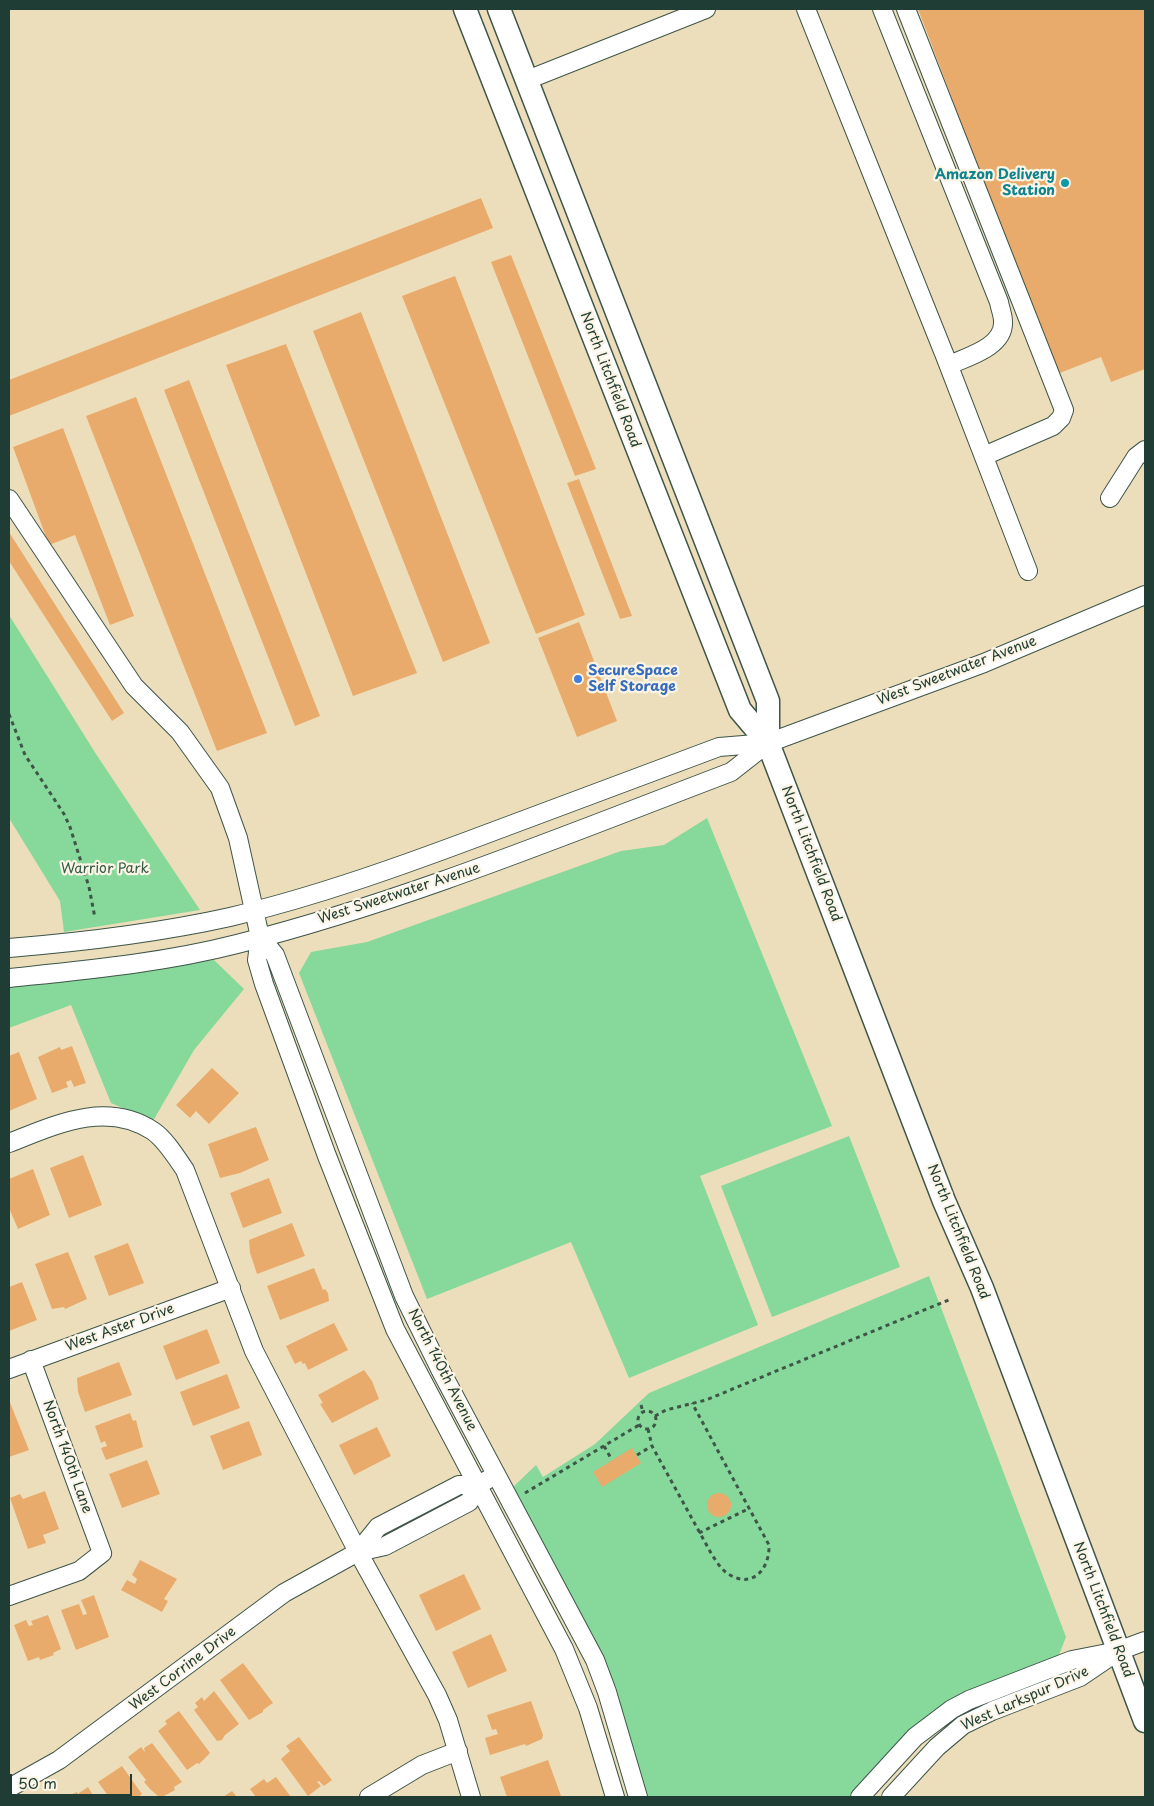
<!DOCTYPE html>
<style>
body{margin:0}
#map{position:relative;width:1154px;height:1806px;overflow:hidden;background:#eddebb;font-family:"Playpen Sans",sans-serif}
canvas{display:block}
.frame{position:absolute;inset:0;border:10px solid #1f3d34;pointer-events:none}
.scale{position:absolute;left:10px;top:1774px;width:122px;height:22px;box-sizing:border-box;border:2px solid #1f3d34;border-top:0;padding-left:6px;font-size:15px;line-height:18px;white-space:nowrap;color:#1f3d34;-webkit-text-stroke:4px #fcf5e5;paint-order:stroke}
</style>
<div id="map">
<canvas width="1154" height="1806"></canvas>
<div class="frame"></div>
<div class="scale">50 m</div>
</div>
<script>
const c = document.querySelector('canvas').getContext('2d');
c.lineJoin = 'round';
function fill(path, color) {
  c.fillStyle = color;
  c.fill(path, 'evenodd');
}
function strokePath(path, color, width, dash) {
  c.strokeStyle = color;
  c.lineWidth = width;
  c.lineCap = dash ? 'butt' : 'round';
  c.setLineDash(dash || []);
  c.stroke(path);
}
function label(font, color, halo, rows, align = 'center') {
  c.font = font + ' "Playpen Sans",sans-serif';
  c.lineWidth = 4.5;
  c.setLineDash([]);
  c.textBaseline = 'middle';
  c.strokeStyle = halo;
  c.fillStyle = color;
  for (const [text, x, y, turn = 0] of rows) {
    c.save();
    c.translate(x, y);
    c.rotate((+turn || 0) * Math.PI / 180);
    c.textAlign = isNaN(turn) ? turn : align;
    if (halo) c.strokeText(text, 0, 0);
    c.fillText(text, 0, 0);
    c.restore();
  }
}
fill(new Path2D(`
 M9 615 96 754 200 910 64 932 60 901 9 818Z
 M707 818 832 1126 700 1176 758 1325 629 1378 571 1242 427 1299 299 973 311 952 367 942 621 851 664 845Z
 M214 960 244 989 194 1050 153 1121 111 1103 71 1005 9 1028V983Z
 M849 1136 900 1267 772 1317 721 1186Z
 M929 1276 1066 1637 1057 1660 987 1687 852 1797H642L617 1711 510 1490 536 1465 543 1477 595 1444 649 1393Z`), '#86d99a');
fill(new Path2D(`
 M918 9H1145V369L1111 382 1101 357 1057 374Z
 M481 198 493 228 9 416V380Z
 M511 255 596 469 575 476 491 262Z
 M455 276 585 615 536 634 402 296Z
 M361 312 490 643 443 662 313 331Z
 M286 344 417 673 353 696 226 365Z
 M189 380 320 716 295 726 164 390Z
 M136 397 267 733 217 751 86 416Z
 M63 428 134 616 110 625 75 535 49 545 13 447Z
 M579 479 632 616 620 619 567 483Z
 M9 532 124 713 112 721 9 561Z
 M579 622 617 721 577 737 538 638Z
 M72 1046 86 1083 74 1087 71 1080 66 1082 68 1087 52 1093 38 1057 60 1047 61 1050Z
 M19 1052 37 1099 9 1111V1056Z
 M212 1068 239 1093 209 1124 196 1111 190 1118 176 1105Z
 M256 1127 269 1160 240 1173 220 1178 208 1144Z
 M83 1155 102 1205 69 1218 50 1168Z
 M33 1169 50 1215 18 1229 9 1208V1179Z
 M269 1178 282 1213 243 1228 230 1193Z
 M292 1223 305 1256 257 1274 250 1253 249 1240Z
 M128 1243 144 1283 109 1296 94 1256Z
 M68 1252 87 1299 65 1309 64 1307 52 1309 35 1264Z
 M314 1268 323 1290 325 1289 328 1293 329 1301 280 1320 267 1286Z
 M22 1282 37 1320 9 1331V1287Z
 M334 1323 348 1350 308 1370 305 1363 303 1364 301 1361 295 1364 286 1346Z
 M207 1329 220 1363 176 1380 163 1346Z
 M119 1362 132 1395 85 1412 78 1392 77 1378Z
 M364 1370 372 1381 379 1399 332 1423 320 1404 323 1403 318 1395Z
 M227 1374 240 1408 193 1426 180 1392Z
 M9 1400 29 1450 9 1457Z
 M130 1413 133 1421 136 1420 143 1447 106 1460 101 1448 107 1446 105 1441 101 1443 95 1426Z
 M249 1421 262 1455 223 1470 210 1436Z
 M377 1427 391 1456 354 1475 339 1445Z
 M632 1448 641 1463 602 1487 593 1472Z
 M147 1460 160 1494 122 1508 109 1474Z
 M45 1491 59 1529 43 1535 46 1543 28 1549 10 1498 20 1494 23 1499Z
 M707 1505a12 12 0 1 1 24 0a12 12 0 1 1-24 0Z
 M140 1560 177 1579 164 1599 168 1601 162 1612 121 1590 127 1580 135 1584 137 1579 132 1575Z
 M464 1574 481 1609 436 1631 419 1595Z
 M94 1595 109 1637 76 1650 61 1610 79 1604 83 1615 87 1614 81 1600Z
 M48 1615 61 1649 53 1653 54 1655 40 1660 39 1657 28 1661 14 1625 26 1620 29 1626 33 1625 31 1621Z
 M491 1634 507 1671 468 1688 452 1652Z
 M243 1663 273 1703 263 1710V1712L249 1720 220 1680Z
 M214 1691 239 1724 225 1735 222 1740 217 1741 194 1710 198 1707 195 1703 202 1697 204 1701Z
 M531 1701 543 1735 542 1739 526 1746 525 1744 490 1755 485 1738 498 1734 496 1729 492 1730 487 1715Z
 M179 1711 210 1753 199 1764 197 1763 187 1770 158 1731 167 1724 165 1721Z
 M299 1737 332 1780 324 1786 319 1781 317 1782 321 1786 308 1796 281 1759 290 1751 286 1746Z
 M152 1743 182 1782 174 1787 175 1790 162 1797H159L150 1789 144 1782 146 1780 128 1757 141 1747 145 1752 144 1748Z
 M548 1760 561 1796 507 1797 500 1777Z
 M122 1766 142 1794 138 1797H109L98 1782Z
 M276 1777 291 1797H256L250 1789 264 1779 267 1783Z
 M88 1787 94 1797H66L77 1792 79 1795V1793Z
 M232 1791 237 1797H223Z`), '#e9ab6b');
const minor = new Path2D(`
 M806 9 945 356 1028 571
 M882 9 999 302C1000 308 1003 315 1003 321 1005 347 967 357 949 365
 M906 9 1064 410 1061 418 1053 426 984 456
 M527 80 706 9
 M1110 498 1136 457 1145 450
 M9 499 134 686 180 732 220 788 238 838 260 937 257 960 264 984 327 1156 395 1329 564 1649 588 1708 615 1797
 M260 937 275 955 404 1296 442 1373 595 1660 607 1692 638 1797
 M9 948C82 942 158 933 230 917 318 896 404 865 489 833 566 804 643 775 719 747L768 743 984 663 1145 595
 M9 978C85 970 163 963 237 944 406 901 568 834 731 772L768 743
 M9 1143C55 1125 106 1100 153 1131 166 1140 176 1157 185 1170L254 1351 358 1552 437 1695 448 1720 471 1797
 M9 1369 231 1288
 M358 1552 378 1527 459 1485H478L487 1480
 M9 1596 79 1571 102 1553 31 1360
 M9 1788 59 1760 284 1593 358 1552 385 1546 469 1502 478 1485
 M369 1797 422 1765 458 1751
 M860 1797 915 1737 952 1709 969 1700 1072 1660 1118 1651 1145 1641
 M891 1797 937 1747 963 1725 992 1711 1080 1677 1111 1656`);
const major = new Path2D(`
 M465 9 740 710 768 743 944 1201 982 1288 1145 1721
 M499 9 768 701V743`);
strokePath(minor, '#3e5548', 20);
strokePath(major, '#3e5548', 25);
strokePath(new Path2D(`
 M9 714 25 755 64 814 70 827 89 887 95 918
 M641 1405 643 1412
 M638 1420a9 9 0 1 1 18 0a9 9 0 1 1-18 0Z
 M655 1416 666 1410 706 1400 951 1299
 M648 1429 652 1446 712 1555C717 1562 722 1571 730 1575 754 1589 770 1567 769 1545L692 1403
 M604 1446 612 1460
 M637 1455 652 1446
 M525 1493 639 1425
 M699 1533 750 1508`), '#3e5548', 3, [4, 4]);
strokePath(minor, '#fff', 18);
strokePath(major, '#fff', 22);
for (const [x, y, r, color] of [
 [1065,183,5,"#0f9aa8"],
 [578,679,5,"#3f7fe0"]
]) {
  const dot = new Path2D();
  dot.arc(x, y, r, 0, 2 * Math.PI);
  c.fillStyle = color;
  c.fill(dot);
  strokePath(dot, '#fcf5e5', 2);
}
label('bold 14px', '#0d838f', '#fcf5e5', [
 ["Amazon Delivery",1055,175],
 ["Station",1055,191]
], 'right');
label('14px', '#1f3d34', '#fcf5e5', [
 ["North Litchfield Road",610,380,69],
 ["West Sweetwater Avenue",957,671,-21],
 ["North Litchfield Road",811,854,69],
 ["West Sweetwater Avenue",399,894,-18],
 ["North Litchfield Road",958,1232,68],
 ["West Aster Drive",120,1328,-20],
 ["North 140th Avenue",442,1370,63],
 ["North 140th Lane",67,1457,70],
 ["North Litchfield Road",1103,1610,69],
 ["West Corrine Drive",183,1669,-37],
 ["West Larkspur Drive",1025,1699,-24]
]);
label('bold 14px', '#366cbe', '#fcf5e5', [
 ["SecureSpace",588,671],
 ["Self Storage",588,687]
], 'left');
label('14px', '#345c48', '#fcf5e5', [
 ["Warrior Park",105,869]
]);
</script>
